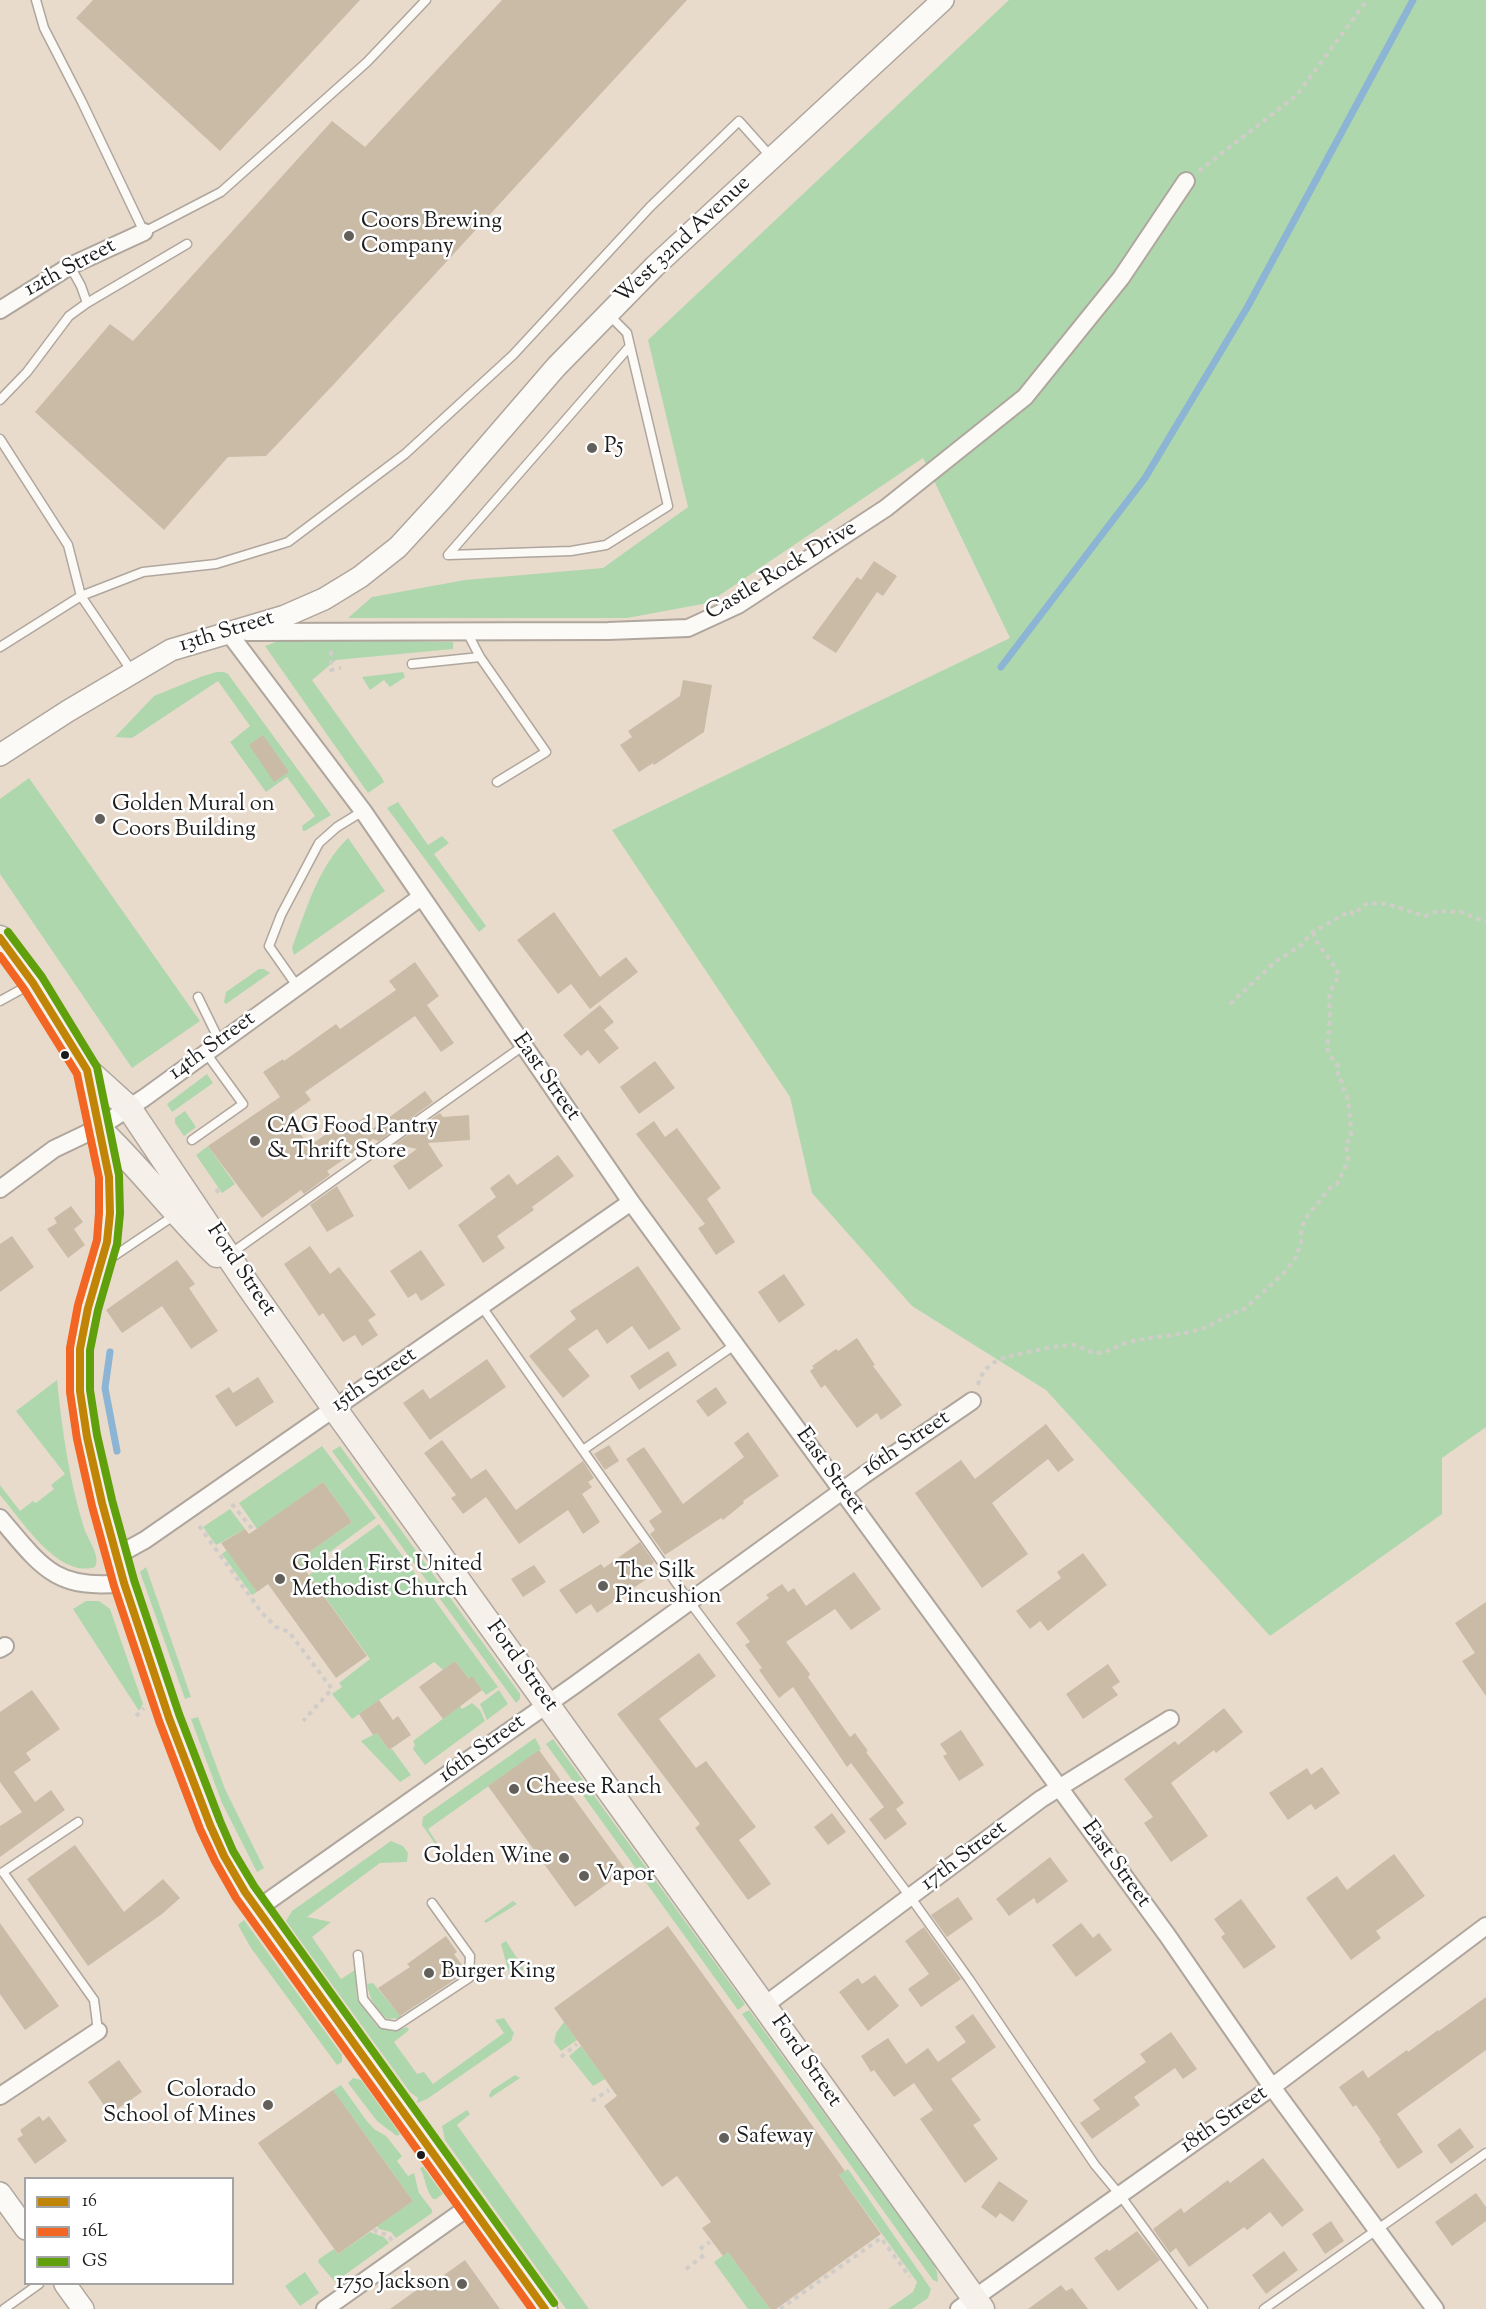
<!DOCTYPE html>
<style>
body{margin:0}
#map{position:relative;width:1486px;height:2309px;overflow:hidden;background:#e8dbcc;font-family:"Sorts Mill Goudy",serif}
canvas{display:block}
.legend{position:absolute;left:24px;top:2177px;width:210px;height:108px;box-sizing:border-box;background:#fff;border:2px solid #a4a4a4;margin:0;padding:8px 10px;list-style:none;font-size:18px;color:#1c1c1c}
.legend li{display:flex;align-items:center;gap:12px;height:30px}
.legend b{width:30px;border:2px solid #a4a4a4}
</style>
<div id="map">
<canvas width="1486" height="2309"></canvas>
<ul class="legend">
<li><b style="height:8px;background:#c08407"></b>16</li>
<li><b style="height:8px;background:#f26522"></b>16L</li>
<li><b style="height:8px;background:#60a00c"></b>GS</li>
</ul>
</div>
<script>
const c = document.querySelector('canvas').getContext('2d');
c.lineJoin = 'round';
function fill(path, color) {
  c.fillStyle = color;
  c.fill(path, 'evenodd');
}
function strokePath(path, color, width, dash) {
  c.strokeStyle = color;
  c.lineWidth = width;
  c.lineCap = dash ? 'butt' : 'round';
  c.setLineDash(dash || []);
  c.stroke(path);
}
function label(font, color, halo, rows, align = 'center') {
  c.font = font + ' "Sorts Mill Goudy",serif';
  c.lineWidth = 5;
  c.setLineDash([]);
  c.textBaseline = 'middle';
  c.strokeStyle = halo;
  c.fillStyle = color;
  for (const [text, x, y, turn = 0] of rows) {
    c.save();
    c.translate(x, y);
    c.rotate((+turn || 0) * Math.PI / 180);
    c.textAlign = isNaN(turn) ? turn : align;
    if (halo) c.strokeText(text, 0, 0);
    c.fillText(text, 0, 0);
    c.restore();
  }
}
fill(new Path2D(`
 M1009 0H1486V1427L1442 1458V1514L1270 1636 1046 1390 912 1306 812 1193 790 1097 612 830 1010 638 923 458 708 603 627 618H348L372 597 465 580 603 568 688 507 648 340Z
 M284 639 453 642V649L336 660 312 680 382 778 384 782 368 793 265 646Z
 M217 672H224L228 674 331 815 305 831H303L302 826 315 816 287 777 266 792 230 742 250 726 218 681 132 738 115 737 154 696 203 676Z
 M403 672 405 677 390 687 384 680 370 690 362 677Z
 M29 778 200 1021 132 1068 0 874V799Z
 M398 802 428 845 442 836 449 843 434 854 486 926 479 932 387 808Z
 M348 838 385 891 294 955 292 948C306 910 318 867 348 838Z
 M259 969H264L270 973 226 1004 224 1002 226 992Z
 M207 1074 213 1083 172 1112 167 1104Z
 M185 1111 196 1127 184 1136 175 1123V1118Z
 M208 1146 235 1184 222 1193 196 1155Z
 M57 1380C62 1429 69 1480 84 1528 88 1540 101 1556 95 1567 58 1579 21 1519 0 1495V1485L20 1511 33 1501 36 1503 54 1489 51 1485 65 1474 16 1411Z
 M322 1446 376 1518 305 1570 298 1560 352 1522 323 1482 257 1529 239 1503Z
 M340 1446 520 1694V1699L516 1703 332 1451Z
 M230 1509 245 1529 216 1545 203 1527Z
 M379 1524 498 1687 486 1695 472 1677 469 1679 455 1661 443 1670 434 1662 352 1719 332 1694 342 1687 339 1683 370 1659 309 1575Z
 M227 1550 257 1592 252 1595 222 1554Z
 M146 1567 191 1697 185 1699 140 1572Z
 M86 1601H99L110 1609 143 1704 139 1711 73 1609Z
 M499 1690 508 1704 487 1720 480 1704Z
 M472 1703 480 1710 485 1721 425 1765 413 1749 415 1745 413 1741 460 1706 462 1709Z
 M198 1717 225 1789 264 1868 257 1872 222 1803 191 1719Z
 M377 1733 389 1750 392 1749 411 1775 400 1782 361 1741Z
 M535 1738 541 1749 428 1829 437 1843 436 1845 422 1825 423 1817Z
 M553 1739 745 2004 738 2010 546 1744Z
 M391 1841 403 1846 408 1853 407 1862 380 1863 307 1917 331 1922 312 1937 341 1979 355 1970 357 1999 377 2026 394 2031 407 2027 409 2030 394 2042 417 2074 424 2072 433 2084 504 2033 495 2020 504 2018 514 2033 511 2041 427 2099 417 2103 418 2098 410 2092 286 1921 292 1911Z
 M513 1901 517 1904 486 1923 484 1921Z
 M244 1920 342 2055V2062L337 2065 251 1948 238 1925Z
 M506 1941 524 1969 510 1977 501 1944Z
 M373 1983 402 2018 387 2019C376 2008 369 1999 367 1984Z
 M749 2010 934 2264 937 2272 938 2282 933 2280 742 2014Z
 M564 2022 577 2040 561 2051 554 2042 556 2033Z
 M581 2046 605 2079 593 2086 569 2056Z
 M515 2075 520 2078 490 2098 489 2095 492 2090Z
 M353 2078 361 2080 400 2134 397 2136 377 2121 348 2083Z
 M341 2085 366 2120 374 2129 386 2136 402 2156 397 2161 408 2176 414 2173 419 2193 432 2210V2213L396 2238 391 2232 379 2229 377 2226 413 2201 333 2090Z
 M467 2110 470 2114 457 2125 589 2309H566L445 2140 442 2126Z
 M423 2167 443 2194 436 2199H433C425 2189 426 2179 420 2168Z
 M848 2169 931 2289 928 2298 912 2309H888L913 2292 917 2282 839 2175Z
 M370 2232 384 2237 389 2243 335 2282 318 2262 319 2259 334 2249 338 2254Z
 M728 2252 770 2309H748L714 2262Z
 M305 2272 319 2293 300 2306 285 2286Z`), '#afd7ad');
strokePath(new Path2D(`
 M1001 667 1145 478 1248 306 1413 0
 M110 1352 105 1388 117 1451`), '#8cb4d4', 7);
fill(new Path2D(`
 M93 0H360L220 151 76 18Z
 M502 0H687L335 383 266 456 228 457 164 530 35 412 110 324 133 341 332 121 365 147Z
 M874 561 897 576 883 596 877 592 836 653 812 638 857 577 861 580Z
 M683 680 712 685 704 732 654 765 653 763 639 772 620 745 632 737 628 731 680 696Z
 M263 735 289 772 274 782 249 745Z
 M554 912 600 977 626 957 638 972 590 1009 571 984 558 994 517 940Z
 M415 962 439 996 427 1005 454 1043 441 1052 415 1016 305 1092 311 1100 288 1116 309 1146 342 1123 346 1130 365 1117 373 1129 425 1091 433 1102 379 1141 373 1139 327 1171 330 1175 304 1194 301 1190 262 1218 208 1146 280 1097 263 1072 283 1059 284 1061 336 1024 340 1029 396 990 389 981Z
 M600 1005 614 1022 604 1030 619 1048 599 1064 588 1050 581 1056 563 1035Z
 M655 1061 675 1088 639 1114 620 1087Z
 M440 1113 443 1117 469 1115 470 1140 428 1143 443 1166 409 1190 393 1166 417 1149 395 1144Z
 M654 1121 665 1137 677 1128 721 1188 707 1199 735 1242 716 1255 698 1228 705 1224 636 1134Z
 M558 1155 574 1176 532 1207 534 1210 497 1236 505 1248 483 1263 458 1225 496 1197 490 1188 509 1174 517 1185Z
 M337 1186 354 1216 327 1232 310 1205Z
 M71 1206 83 1222 74 1229 85 1245 68 1258 47 1229 57 1223 54 1218Z
 M12 1236 34 1267 0 1292V1244Z
 M310 1246 330 1274 339 1267 376 1315 368 1320 378 1335 362 1346 355 1335 343 1342 323 1313 319 1316 284 1264Z
 M421 1250 445 1285 421 1301 416 1293 408 1298 390 1271Z
 M177 1260 195 1284 189 1288 218 1331 191 1349 162 1306 122 1333 106 1310Z
 M638 1266 681 1329 649 1350 632 1326 607 1344 597 1329 568 1349 590 1376 563 1398 529 1356 576 1319 570 1311Z
 M784 1274 805 1305 779 1323 758 1292Z
 M857 1338 875 1365 873 1366 902 1405 881 1420 877 1413 857 1428 825 1385 821 1388 810 1371 814 1368 812 1366 836 1349 838 1351Z
 M668 1351 677 1365 639 1390 630 1376Z
 M487 1359 506 1387 430 1440 403 1403 423 1389 430 1399Z
 M258 1377 274 1402 236 1427 215 1396 229 1387 233 1393Z
 M716 1387 727 1403 708 1417 696 1401Z
 M1046 1424 1074 1460 1058 1472 1048 1459 992 1503 1028 1554 982 1588 915 1493 961 1460 975 1479Z
 M748 1432 779 1476 743 1501 744 1503 723 1520 721 1518 665 1555 650 1534 655 1530 649 1521 662 1512 626 1459 644 1447 683 1504 744 1457 734 1443Z
 M442 1440 471 1479 486 1469 516 1510 583 1461 594 1478 588 1482 592 1487 582 1494 600 1522 583 1534 568 1510 519 1544 486 1497 463 1514 451 1498 456 1495 424 1453Z
 M609 1445 619 1461 605 1470 594 1454Z
 M323 1482 352 1522 298 1560 367 1656 336 1678 268 1584 257 1592 221 1543 245 1529 249 1534Z
 M640 1542 654 1562 650 1567 654 1574 597 1613 591 1604 576 1614 559 1590 601 1564 604 1568Z
 M1083 1553 1107 1585 1048 1631 1040 1621 1030 1629 1016 1611 1061 1578 1057 1572Z
 M534 1565 546 1582 523 1597 511 1579Z
 M854 1572 881 1609 851 1630 835 1609 786 1642 810 1674 808 1677 850 1737 855 1733 868 1751 866 1752 904 1803 896 1809 907 1824 885 1840 869 1819 884 1807 851 1763 847 1767 793 1687 779 1698 759 1670 762 1668 745 1645 750 1642 736 1623 769 1598 766 1595 782 1584 788 1592 794 1588 806 1606Z
 M1486 1602V1696L1462 1661 1475 1653 1455 1623Z
 M699 1653 716 1676 659 1719 696 1768 706 1761 756 1827 739 1840 771 1884 748 1900 695 1828 700 1824 617 1714Z
 M455 1661 469 1679 472 1676 482 1690 443 1719 419 1687Z
 M1108 1664 1120 1682 1112 1687 1118 1695 1083 1719 1066 1694Z
 M32 1690 60 1729 26 1753 31 1760 14 1772 35 1802 51 1790 65 1810 0 1857V1826L22 1812 0 1782V1712Z
 M379 1700 393 1720 398 1716 411 1735 389 1750 377 1733 373 1735 359 1714Z
 M1224 1708 1243 1732 1216 1753 1214 1750 1171 1783 1208 1836 1171 1862 1144 1823 1153 1817 1124 1779 1175 1741 1178 1745Z
 M961 1730 984 1765 959 1781 943 1756 947 1754 940 1744Z
 M539 1750 626 1870 575 1907 488 1786Z
 M1322 1767 1340 1793 1315 1810 1311 1804 1288 1820 1269 1793 1307 1768 1311 1775Z
 M832 1813 846 1832 828 1845 814 1827Z
 M75 1845 124 1912 163 1879 180 1898 162 1914 88 1966 27 1879Z
 M1394 1854 1425 1896 1376 1931 1381 1938 1351 1960 1306 1898 1337 1876 1347 1890Z
 M1050 1857 1068 1881 1037 1904 1034 1898 1009 1916 996 1899Z
 M958 1897 973 1919 947 1937 931 1915Z
 M1241 1899 1276 1947 1244 1969 1221 1937 1225 1934 1214 1919Z
 M0 1923 59 2006 25 2030 0 1994Z
 M1081 1923 1093 1938 1099 1933 1112 1950 1076 1977 1052 1945Z
 M668 1926 845 2171 839 2175 881 2234 776 2309H770L728 2252 723 2256 702 2228 711 2222 677 2176 662 2187 604 2106 617 2096 554 2008Z
 M924 1927 961 1979 921 2007 908 1989 929 1974 905 1941Z
 M446 1936 457 1952 454 1954 462 1965 455 1970 459 1977 400 2016 378 1988 410 1967 407 1964Z
 M875 1975 899 2006 868 2031 839 1992 858 1978 862 1984Z
 M1486 1997V2050L1397 2114 1423 2152 1398 2169 1379 2141 1381 2140 1356 2105 1353 2107 1339 2087 1363 2070 1368 2078 1407 2050 1408 2052 1438 2030 1439 2031Z
 M973 2014 996 2047 951 2079 981 2120 973 2125 998 2159 965 2183 920 2119 933 2110 914 2083 894 2097 874 2070 871 2072 861 2056 888 2038 906 2064 928 2048 938 2062 966 2042 955 2027Z
 M1171 2032 1197 2069 1183 2079 1175 2068 1134 2097 1140 2105 1092 2139 1080 2123 1100 2109 1093 2100 1146 2062 1140 2054Z
 M119 2060 142 2092 110 2114 88 2082Z
 M333 2090 413 2201 338 2254 258 2143Z
 M39 2116 43 2121 49 2116 67 2141 35 2164 17 2139 23 2135 20 2130Z
 M1460 2128 1474 2147 1451 2164 1437 2145Z
 M1263 2158 1304 2210 1282 2227 1270 2212 1247 2230 1244 2227 1189 2267 1176 2248 1170 2253 1153 2229 1181 2208 1184 2213 1228 2180 1230 2183Z
 M999 2181 1028 2201 1013 2222 1000 2213 996 2218 981 2207Z
 M1476 2193 1486 2207V2221L1452 2246 1435 2222Z
 M1331 2221 1344 2241 1325 2254 1312 2234Z
 M1137 2231 1160 2260 1118 2291 1094 2258 1107 2249 1109 2251Z
 M1284 2251 1298 2270 1266 2294 1252 2275Z
 M465 2260 500 2309H390L432 2279 434 2282Z
 M1061 2285 1066 2291 1072 2288 1088 2309H1028Z`), '#cabba7');
const service = new Path2D(`
 M36 0 44 28 82 102 144 232 221 192 367 62 426 0
 M70 266 81 286 87 303 187 244
 M608 314 627 333 630 346 668 506 606 545 571 551 448 555 630 346
 M0 400 27 372 69 316 87 303
 M0 439 68 545 81 596 143 572 216 564 288 542 405 454 513 355 650 207 739 121 772 158
 M467 632 480 657 546 752 497 782
 M0 647 81 596 133 673
 M412 664 480 657
 M297 986 269 946 281 915 319 843 337 827 363 811
 M198 997 220 1042
 M0 1001 31 984
 M192 1140 243 1104 206 1053
 M230 1254 523 1046
 M106 1260 114 1256 175 1215
 M482 1307 689 1601 911 1898 969 1979 1095 2165 1120 2195 1203 2309
 M583 1450 736 1344
 M78 1822 3 1872 94 2000 98 2031
 M358 1955 363 1999 383 2024 396 2026 469 1978 470 1956 432 1903
 M4 2309 39 2284
 M1264 2309 1486 2153`);
const minor = new Path2D(`
 M0 310 70 266 144 232
 M228 632 363 811 631 1202 1167 1935 1272 2087 1435 2309
 M247 632 608 631 688 628 738 605 886 508 1025 397 1121 278 1186 181
 M0 1189 54 1149 98 1128 144 1098 421 897
 M0 1518C41 1566 55 1591 124 1583
 M116 1556 145 1540 631 1202
 M0 1649 5 1646
 M257 1909 576 1684 864 1475 972 1401
 M765 2005 1041 1799 1170 1719
 M0 2096 98 2031
 M325 2309 470 2206
 M959 2309 1272 2087 1486 1926`);
const tertiary = new Path2D(`
 M0 755 68 711 171 650 285 616 324 599 360 577 398 547 442 499 556 367 655 266 943 0
 M0 2193 26 2229
 M65 2284 83 2309`);
const secondary = new Path2D(`
 M0 938 33 983 87 1070 129 1108 247 1284 334 1408 982 2309
 M87 1070 109 1177 110 1213 107 1242 88 1308 80 1349V1391L87 1437 102 1503 124 1583 169 1718 210 1825 224 1856 245 1892 545 2309
 M98 1128C141 1168 175 1215 217 1255`);
strokePath(service, '#afa69d', 11);
strokePath(minor, '#afa69d', 20);
strokePath(tertiary, '#afa69d', 24);
strokePath(secondary, '#afa69d', 27);
strokePath(new Path2D(`
 M1199 171 1297 95 1367 0
 M331 651V670L341 668
 M1230 1004 1275 962 1300 946 1313 932 1350 911 1353 914 1368 903 1387 904 1425 916 1438 911 1461 912 1486 922
 M216 1189 219 1193
 M978 1385C981 1373 988 1364 1001 1359 1012 1355 1062 1344 1073 1345 1084 1346 1091 1356 1103 1352 1113 1350 1122 1343 1133 1341 1155 1336 1179 1336 1201 1329 1215 1325 1227 1313 1242 1311L1283 1274 1295 1259 1301 1244V1230L1305 1219 1329 1189 1337 1184 1343 1172 1348 1159 1346 1144 1351 1137C1351 1124 1349 1107 1347 1096 1345 1091 1343 1088 1342 1082L1337 1077 1339 1067 1330 1056 1327 1048 1330 1019 1329 1001 1330 992 1339 976C1333 959 1318 950 1313 932
 M232 1504 254 1531
 M199 1526 262 1613 276 1627 289 1632 332 1689 303 1721
 M136 1716 144 1708
 M561 2057 577 2044
 M592 2101 609 2090
 M374 2229 377 2232 388 2235 392 2241
 M700 2249 710 2242
 M686 2269 704 2255
 M780 2309 881 2238 910 2277`), '#d0cdc9', 4, [4.5, 4.5]);
strokePath(service, '#fcfaf7', 8);
strokePath(minor, '#fcfaf7', 16);
strokePath(tertiary, '#fcfaf7', 21);
strokePath(secondary, '#f5f0ea', 24);
strokePath(new Path2D(`
 M0 938 33 983 87 1070 109 1177 110 1213 107 1242 88 1308 80 1349V1391L87 1437 102 1503 124 1583 169 1718 210 1825 224 1856 245 1892 545 2309`), '#c08407', 8);
strokePath(new Path2D(`
 M0 956 24 989 77 1074 99 1178V1213L97 1240 78 1305 70 1348V1392L77 1439 92 1506 114 1586 159 1721 200 1829 215 1861 236 1898 532 2309`), '#f26522', 8);
strokePath(new Path2D(`
 M8 932 42 977 97 1067 119 1175 120 1213 117 1244 98 1310 90 1350V1390L97 1435 112 1500 134 1580 179 1714 220 1821 233 1851 254 1886 554 2303`), '#60a00c', 8);
for (const [x, y, r, color] of [
 [349,236,6,"#635f5a"],
 [592,448,6,"#635f5a"],
 [100,819,6,"#635f5a"],
 [65,1055,5,"#1c1c1c"],
 [255,1141,6,"#635f5a"],
 [280,1579,6,"#635f5a"],
 [603,1586,6,"#635f5a"],
 [514,1789,6,"#635f5a"],
 [564,1858,6,"#635f5a"],
 [584,1876,6,"#635f5a"],
 [429,1973,6,"#635f5a"],
 [268,2105,6,"#635f5a"],
 [724,2138,6,"#635f5a"],
 [421,2155,5,"#1c1c1c"],
 [462,2284,6,"#635f5a"]
]) {
  const dot = new Path2D();
  dot.arc(x, y, r, 0, 2 * Math.PI);
  c.fillStyle = color;
  c.fill(dot);
  strokePath(dot, '#fff', 2);
}
label('22px', '#1c1c1c', '#fff', [
 ["Coors Brewing",361,223],
 ["Company",361,248],
 ["P5",604,448],
 ["Golden Mural on",112,806],
 ["Coors Building",112,831],
 ["CAG Food Pantry",267,1128],
 ["& Thrift Store",267,1153],
 ["Golden First United",292,1566],
 ["Methodist Church",292,1591],
 ["The Silk",615,1573],
 ["Pincushion",615,1598],
 ["Cheese Ranch",526,1789],
 ["Golden Wine",552,1858,"right"],
 ["Vapor",596,1876],
 ["Burger King",441,1973],
 ["Colorado",256,2092,"right"],
 ["School of Mines",256,2117,"right"],
 ["Safeway",736,2138],
 ["1750 Jackson",450,2284,"right"]
], 'left');
label('22px', '#1c1c1c', '#fff', [
 ["West 32nd Avenue",684,241,-43],
 ["12th Street",71,269,-28],
 ["Castle Rock Drive",782,572,-31],
 ["13th Street",227,633,-17],
 ["14th Street",213,1047,-36],
 ["East Street",545,1078,55],
 ["Ford Street",240,1271,56],
 ["15th Street",375,1381,-34],
 ["16th Street",907,1445,-34],
 ["East Street",829,1472,54],
 ["Ford Street",521,1667,54],
 ["16th Street",483,1750,-36],
 ["17th Street",965,1857,-37],
 ["East Street",1115,1865,54],
 ["Ford Street",805,2062,55],
 ["18th Street",1225,2121,-35]
]);
</script>
